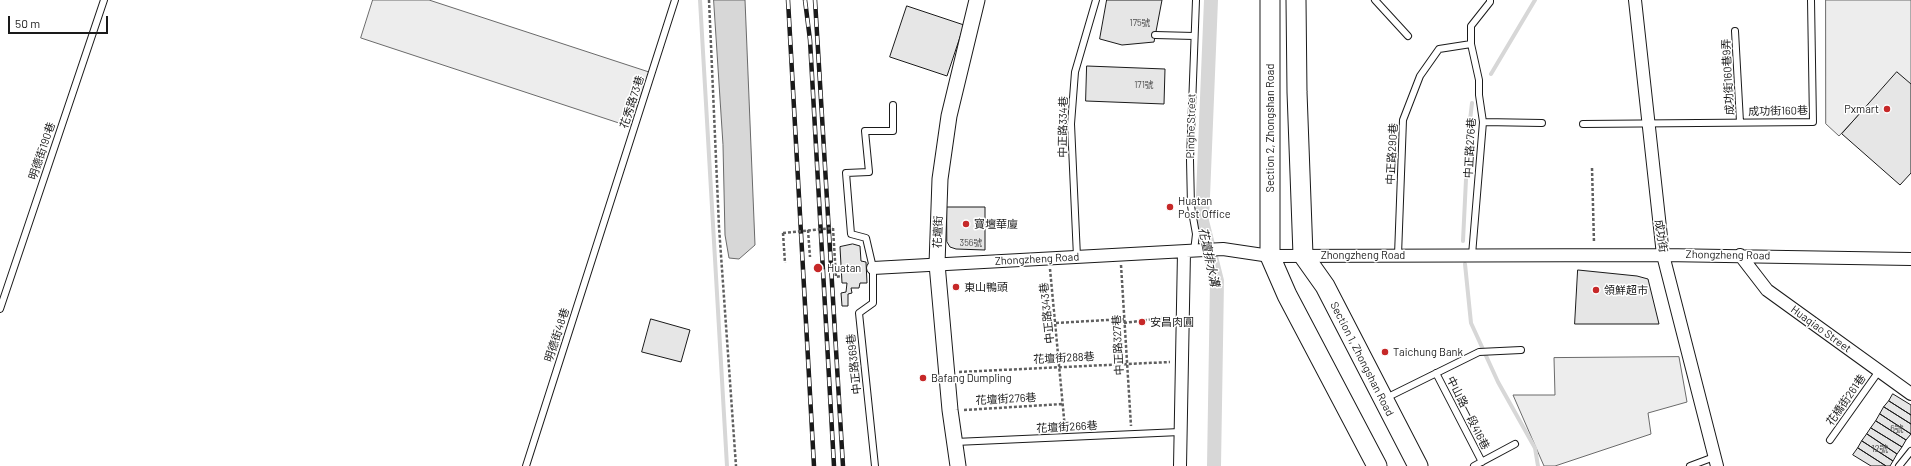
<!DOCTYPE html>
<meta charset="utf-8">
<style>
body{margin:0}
#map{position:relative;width:1911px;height:466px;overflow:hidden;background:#fff;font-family:Barlow,sans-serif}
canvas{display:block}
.scale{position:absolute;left:8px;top:16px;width:100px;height:18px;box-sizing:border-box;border:2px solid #1a1a1a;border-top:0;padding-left:5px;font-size:12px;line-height:14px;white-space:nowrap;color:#1a1a1a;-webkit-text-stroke:3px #fff;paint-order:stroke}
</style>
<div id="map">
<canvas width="1911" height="466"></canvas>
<div class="scale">50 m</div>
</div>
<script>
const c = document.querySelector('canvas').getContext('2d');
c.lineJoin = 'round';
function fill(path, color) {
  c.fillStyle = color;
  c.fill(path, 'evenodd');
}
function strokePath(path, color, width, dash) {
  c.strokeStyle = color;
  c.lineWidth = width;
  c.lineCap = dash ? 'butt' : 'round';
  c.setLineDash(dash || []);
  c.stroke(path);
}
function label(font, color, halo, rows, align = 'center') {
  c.font = font + ' Barlow,"Noto Sans TC",sans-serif';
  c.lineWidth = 3;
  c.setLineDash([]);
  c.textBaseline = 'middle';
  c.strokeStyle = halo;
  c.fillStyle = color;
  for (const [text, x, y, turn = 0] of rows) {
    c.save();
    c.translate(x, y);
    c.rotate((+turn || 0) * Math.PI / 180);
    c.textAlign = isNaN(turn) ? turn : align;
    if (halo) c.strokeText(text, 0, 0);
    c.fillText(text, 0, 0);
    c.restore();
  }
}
const built = new Path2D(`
 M373 0H429L649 72 631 127 361 38Z
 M1826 0H1911V86L1898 73 1839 136 1826 124Z
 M1679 357 1687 402 1648 413 1651 434 1555 466H1544L1513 395H1555L1554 358Z`);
fill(built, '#ededed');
strokePath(built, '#6a6a6a', 1);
const water = new Path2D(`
 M714 0H745L755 245 739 259 729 258 725 235 723 145Z`);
fill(water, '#d7d7d7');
strokePath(water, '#6a6a6a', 1);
strokePath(new Path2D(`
 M700 0 727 466
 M1491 74 1535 0
 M1463 241 1468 138 1472 103
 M1465 264 1471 323 1498 382 1535 448 1538 466`), '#d7d7d7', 4);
strokePath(new Path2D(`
 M1211 0 1202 221 1217 281 1214 466`), '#d7d7d7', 14);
const building = new Path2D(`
 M1107 0H1162L1154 42 1122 45 1100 39Z
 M907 6 964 25 947 76 890 57Z
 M1087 66 1165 69 1164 104 1086 101Z
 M1897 72 1911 84V173L1900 185 1842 134Z
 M947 207H985V250L956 249 950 247 947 242Z
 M853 244 860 246 861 261 866 262 867 283H860L859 288H851L852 293 848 294V306H842L841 293 846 292 847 283H842L840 247Z
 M1578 270 1637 276 1648 279 1659 324H1575Z
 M651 319 690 330 681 362 642 352Z
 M1893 394 1911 405V415L1889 401Z
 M1889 401 1911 415V424L1884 407Z
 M1884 407 1911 424V434L1880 414Z
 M1880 414 1911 434 1906 440 1876 421Z
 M1876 421 1906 440 1902 447 1871 428Z
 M1871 428 1902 447 1897 454 1867 434Z
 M1867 434 1897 454 1893 461 1862 441Z
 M1862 441 1893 461 1890 466H1886L1858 448Z
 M1858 448 1886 466H1871L1853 455Z`);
fill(building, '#e6e6e6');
strokePath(building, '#1a1a1a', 1);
const service = new Path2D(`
 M1375 0 1408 36
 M1735 31 1740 122
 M1155 35 1194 36
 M1483 122 1542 123
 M1583 124 1813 122 1811 0
 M1194 251 1196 234 1191 206 1190 160 1196 0
 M1398 255 1403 120 1420 76 1439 49 1471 44
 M1472 255 1483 122 1479 95V80L1471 44V26L1490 2V0
 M1077 257 1071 124 1075 72 1096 0
 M0 309 104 0
 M1436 373 1482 462
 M1386 398 1479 352 1521 350
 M1830 440 1879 371
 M955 442 1180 432
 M526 466 675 0
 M875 466 859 313 873 303V268L866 238 851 234 846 173 869 172 865 131H893V105
 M1474 466 1515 444
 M1690 466 1714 457
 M1899 466 1911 451`);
const minor = new Path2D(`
 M1635 0 1663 255 1717 466
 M1740 255 1767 290 1911 394
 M873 268 1223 249 1270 256 1663 255 1911 259
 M1180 466 1184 252`);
const tertiary = new Path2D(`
 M958 466 950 410 937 264 940 179 949 116 977 0`);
const primary = new Path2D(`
 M1270 0V256L1287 295 1377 466
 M1296 0 1297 92 1303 255 1325 286 1418 466`);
strokePath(service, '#1a1a1a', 8);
strokePath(minor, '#1a1a1a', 14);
strokePath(tertiary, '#1a1a1a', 17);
strokePath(primary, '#1a1a1a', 21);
strokePath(new Path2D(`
 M709 0 719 227 736 466
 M1592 168 1594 243
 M833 228 836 277 842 276
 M808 230 810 257
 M783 233 785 263
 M1121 265 1131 426
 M1050 269 1065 429
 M1056 323 1124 319
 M1124 323 1170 317
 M959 372 1170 362
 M964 410 1063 404`), '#5f5f5f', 2.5, [3, 2]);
strokePath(service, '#fff', 6);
strokePath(minor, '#fff', 12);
strokePath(tertiary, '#fff', 15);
strokePath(primary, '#fff', 19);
const rail = new Path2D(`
 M788 0 814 466
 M805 0 810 40 834 466
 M815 0 843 466`);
strokePath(rail, '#1a1a1a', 4.5);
strokePath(rail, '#fff', 3, [9]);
strokePath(new Path2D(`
 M783 233 833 228`), '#5f5f5f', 2.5, [3, 2]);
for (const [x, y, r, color] of [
 [1887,109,4,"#c62828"],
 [1170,207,4,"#c62828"],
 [966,224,4,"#c62828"],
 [818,268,5,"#c62828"],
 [956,287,4,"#c62828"],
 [1596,290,4,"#c62828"],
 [1142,322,4,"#c62828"],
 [1385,352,4,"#c62828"],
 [923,378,4,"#c62828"]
]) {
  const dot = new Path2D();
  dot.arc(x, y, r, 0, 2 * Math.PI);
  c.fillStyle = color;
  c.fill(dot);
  strokePath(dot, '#fff', 1.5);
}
label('9px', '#4d4d4d', null, [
 ["175號",1140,23],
 ["171號",1144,85],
 ["356號",971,243],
 ["6號",1897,429],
 ["12號",1880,449]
]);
label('11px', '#1a1a1a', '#fff', [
 ["成功街160巷9弄",1728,77,-93],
 ["花秀路73巷",632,102,-72],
 ["成功街160巷",1778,111,-1],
 ["Pinghe Street",1191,126,-89],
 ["中正路334巷",1063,127,-89],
 ["Section 2, Zhongshan Road",1270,128,-90],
 ["中正路276巷",1470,148,-87],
 ["明德街190巷",42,151,-71],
 ["中正路290巷",1392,154,-87],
 ["花壇街",938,232,-88],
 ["成功街",1661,236,82],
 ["Zhongzheng Road",1363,255],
 ["Zhongzheng Road",1728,255,1],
 ["Zhongzheng Road",1037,259,-3],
 ["中正路343巷",1047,313,-96],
 ["Huaqiao Street",1821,329,36],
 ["明德街48巷",557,335,-72],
 ["中正路327巷",1118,345,-93],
 ["花壇街288巷",1064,358,-3],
 ["Section 1, Zhongshan Road",1362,359,63],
 ["中正路369巷",854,364,-96],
 ["花壇街276巷",1006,399,-3],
 ["花橋街261巷",1846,400,-55],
 ["中山路一段416巷",1468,413,63],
 ["花壇街266巷",1067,427,-3]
]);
label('11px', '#1a1a1a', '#fff', [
 ["Pxmart",1879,109,"right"],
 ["Huatan",1178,201],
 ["Post Office",1178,214],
 ["寶壇華廈",974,224],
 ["Huatan",827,268],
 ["東山鴨頭",964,287],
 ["領鮮超市",1604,290],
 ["安昌肉圓",1150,322],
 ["Taichung Bank",1393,352],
 ["Bafang Dumpling",931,378]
], 'left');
label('italic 12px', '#1a1a1a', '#fff', [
 ["花壇排水溝",1209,257,78]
]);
</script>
